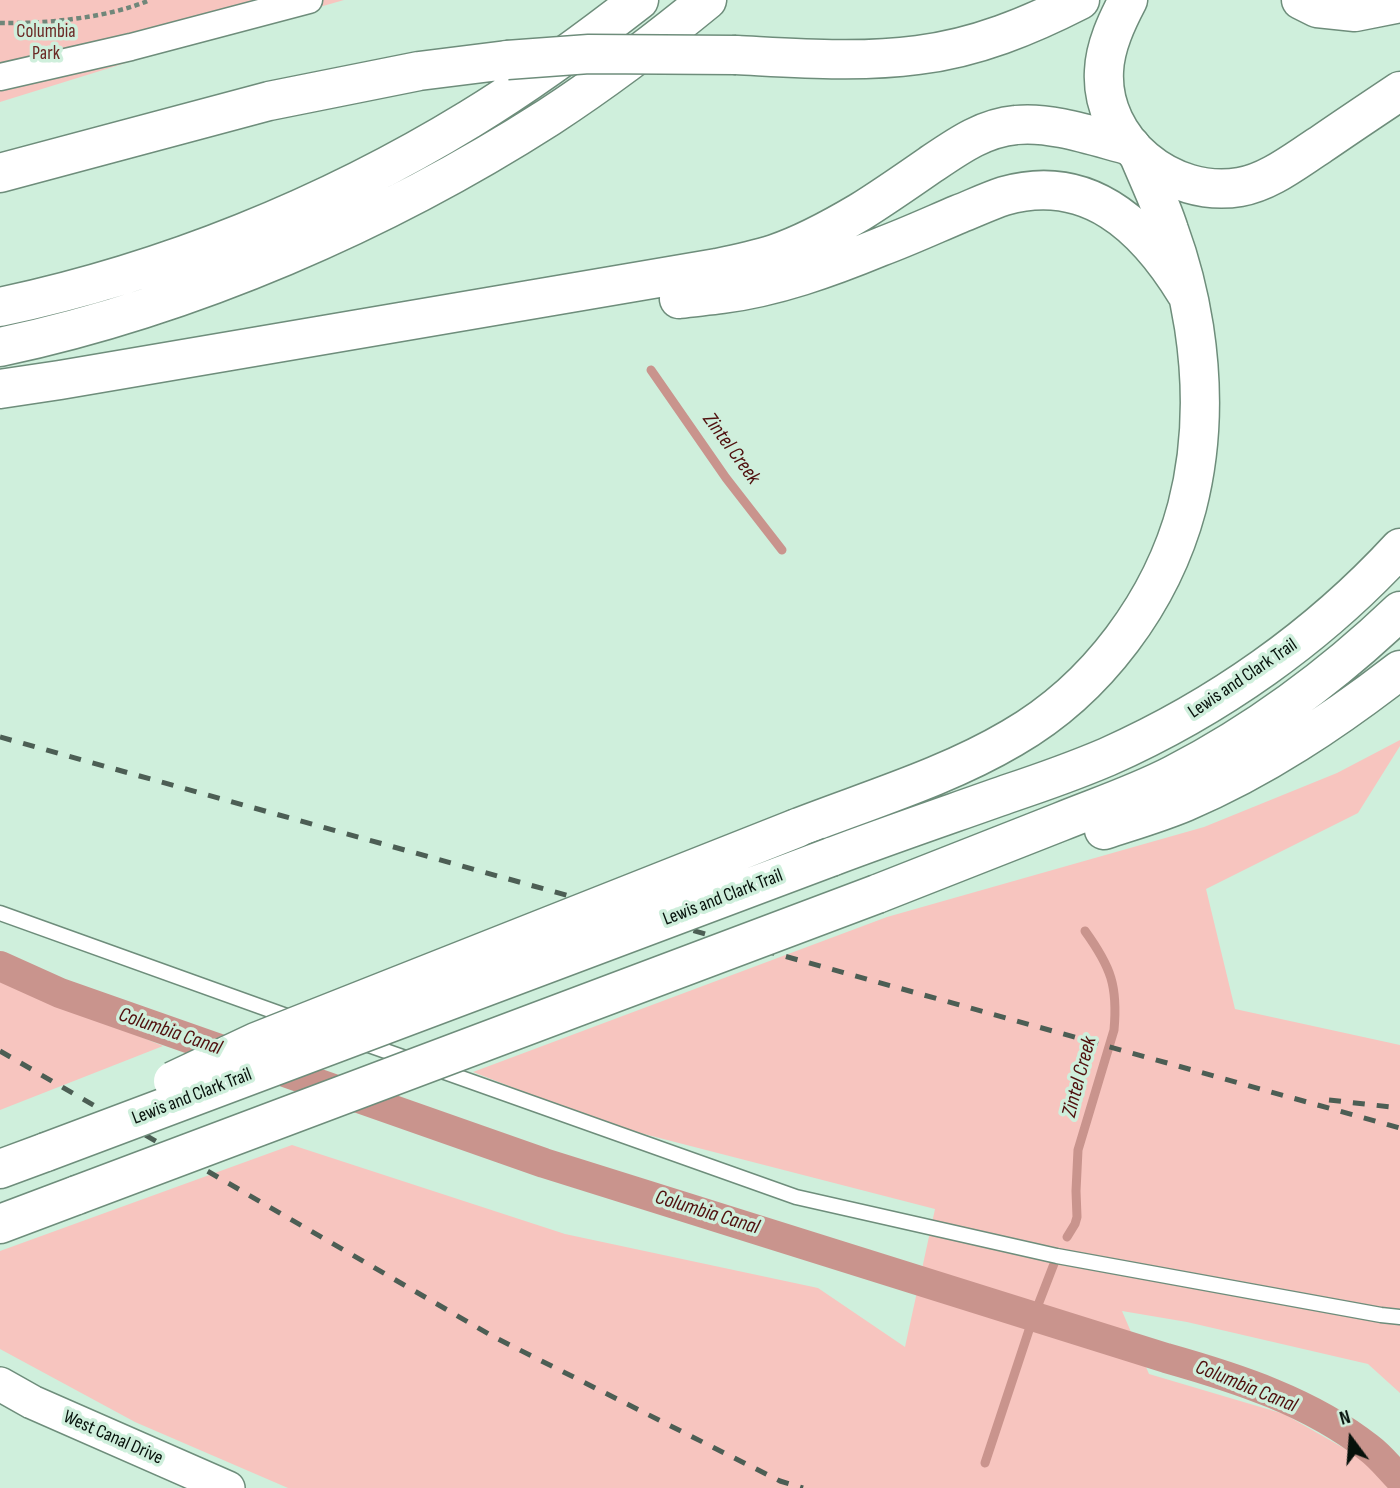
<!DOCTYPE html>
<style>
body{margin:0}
#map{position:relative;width:1400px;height:1488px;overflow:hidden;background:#cfefdc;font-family:"Sofia Sans Condensed",sans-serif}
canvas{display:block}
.north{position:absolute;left:1316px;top:1404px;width:70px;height:70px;-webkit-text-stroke:5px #cfefdc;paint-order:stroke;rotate:344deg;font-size:19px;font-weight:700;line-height:28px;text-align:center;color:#06110b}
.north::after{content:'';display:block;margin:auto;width:24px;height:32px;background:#06110b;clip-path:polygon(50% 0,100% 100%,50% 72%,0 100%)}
</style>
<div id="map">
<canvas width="1400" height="1488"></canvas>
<div class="north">N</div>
</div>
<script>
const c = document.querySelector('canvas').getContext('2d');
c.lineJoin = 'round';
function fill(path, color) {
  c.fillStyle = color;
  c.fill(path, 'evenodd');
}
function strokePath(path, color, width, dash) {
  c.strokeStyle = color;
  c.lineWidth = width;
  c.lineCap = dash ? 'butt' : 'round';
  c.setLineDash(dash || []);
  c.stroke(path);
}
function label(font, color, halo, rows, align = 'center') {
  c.font = font + ' "Sofia Sans Condensed",sans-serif';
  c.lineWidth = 7;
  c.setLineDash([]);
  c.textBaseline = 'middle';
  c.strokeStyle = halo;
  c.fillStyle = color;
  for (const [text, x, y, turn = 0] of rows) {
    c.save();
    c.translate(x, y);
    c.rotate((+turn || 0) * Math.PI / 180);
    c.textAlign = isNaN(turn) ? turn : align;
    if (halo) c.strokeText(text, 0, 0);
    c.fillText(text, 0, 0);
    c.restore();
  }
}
fill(new Path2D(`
 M0 0H344L145 57 0 102Z
 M1400 740V746L1358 813 1206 889 1235 1009 1400 1045V1393L1368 1364 1187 1322 1122 1311 1149 1374 1284 1414 1377 1467 1392 1488H288L135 1422 0 1349V1251L292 1145 565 1234 818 1288 905 1347 935 1209 609 1125 473 1072 887 917 1204 827 1337 773Z
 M0 979 163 1046 0 1110Z`), '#f7c5bf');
strokePath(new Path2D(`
 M651 370 726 478 782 550
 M1067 1237 1075 1224 1077 1217 1076 1191 1078 1150 1114 1030C1118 986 1111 967 1085 931
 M985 1463 1033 1318 1057 1256`), '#c9948d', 9);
strokePath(new Path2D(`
 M0 966 60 993 544 1163 1166 1358C1237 1378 1311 1402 1369 1448 1381 1457 1390 1469 1400 1479`), '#c9948d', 30);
const service = new Path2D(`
 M0 913 295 1019
 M360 1042 414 1061
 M436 1069 796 1197 1057 1256 1381 1315 1400 1317`);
const minor = new Path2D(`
 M0 77 131 47 309 0`);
const tertiary = new Path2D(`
 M0 1384 32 1402 228 1488`);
const trunk = new Path2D(`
 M1128 0C1117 21 1105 46 1104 71 1100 141 1171 199 1240 187 1269 182 1295 161 1320 145 1346 127 1373 109 1400 91
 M1301 0 1317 8 1355 12 1400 3`);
const motorway = new Path2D(`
 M736 55C796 58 859 63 918 55 976 48 1029 26 1080 0
 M0 173 269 101 419 71 507 60
 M679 299C693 297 708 296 722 294 776 287 829 268 880 247 907 237 933 225 959 214 974 208 989 201 1004 196 1088 172 1145 226 1186 293
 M0 307C165 272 326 207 470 119 529 83 585 42 639 0
 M0 347C192 306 385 222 549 117 604 81 657 41 707 0
 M0 389 60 380 717 268C736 264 755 260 774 254 804 244 833 228 860 212 884 197 907 181 930 165 958 146 983 128 1016 125 1051 121 1096 137 1131 146
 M797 828C869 800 946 777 1012 738 1097 689 1162 601 1187 507 1202 449 1203 386 1194 327 1189 295 1180 260 1169 230 1161 205 1149 180 1139 156
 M1104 830C1131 821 1159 813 1185 802 1263 769 1334 721 1400 670
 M831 857C889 835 948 815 1007 794 1040 783 1074 771 1107 757 1217 708 1318 637 1400 548
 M877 894C938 870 999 846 1060 822 1097 807 1136 794 1173 775 1256 732 1332 676 1400 611
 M0 1169 46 1152
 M0 1224 77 1195`);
strokePath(service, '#6e8d7b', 17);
strokePath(minor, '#6e8d7b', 29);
strokePath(tertiary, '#6e8d7b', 36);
strokePath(trunk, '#6e8d7b', 41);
strokePath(motorway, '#6e8d7b', 41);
strokePath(new Path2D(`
 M0 23C45 24 108 18 150 0`), '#70877a', 4.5, [5, 3.5]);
strokePath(service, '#fff', 14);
strokePath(minor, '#fff', 26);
strokePath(tertiary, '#fff', 33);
strokePath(trunk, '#fff', 38);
strokePath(motorway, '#fff', 38);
strokePath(new Path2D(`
 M0 737 1400 1128
 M0 1051 494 1337 780 1481 803 1488
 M1329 1100 1400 1108`), '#4c5e54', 5, [12, 12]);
const motorwayBridge = new Path2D(`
 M507 60 589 54 736 55
 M173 1081 256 1042 797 828
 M46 1152 831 857
 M77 1195 877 894`);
strokePath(motorwayBridge, '#6e8d7b', 41, []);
strokePath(motorwayBridge, '#fff', 38);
label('19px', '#6a2824', '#cfefdc', [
 ["Columbia",46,32],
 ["Park",46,54]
]);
label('19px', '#06110b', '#cfefdc', [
 ["Lewis and Clark Trail",1243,679,-34],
 ["Lewis and Clark Trail",723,898,-21],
 ["Lewis and Clark Trail",192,1097,-21],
 ["West Canal Drive",113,1438,24]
]);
label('italic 21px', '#50100e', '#cfefdc', [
 ["Zintel Creek",731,449,54],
 ["Columbia Canal",170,1032,19],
 ["Zintel Creek",1080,1077,-75],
 ["Columbia Canal",707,1213,17],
 ["Columbia Canal",1246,1387,22]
]);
</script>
